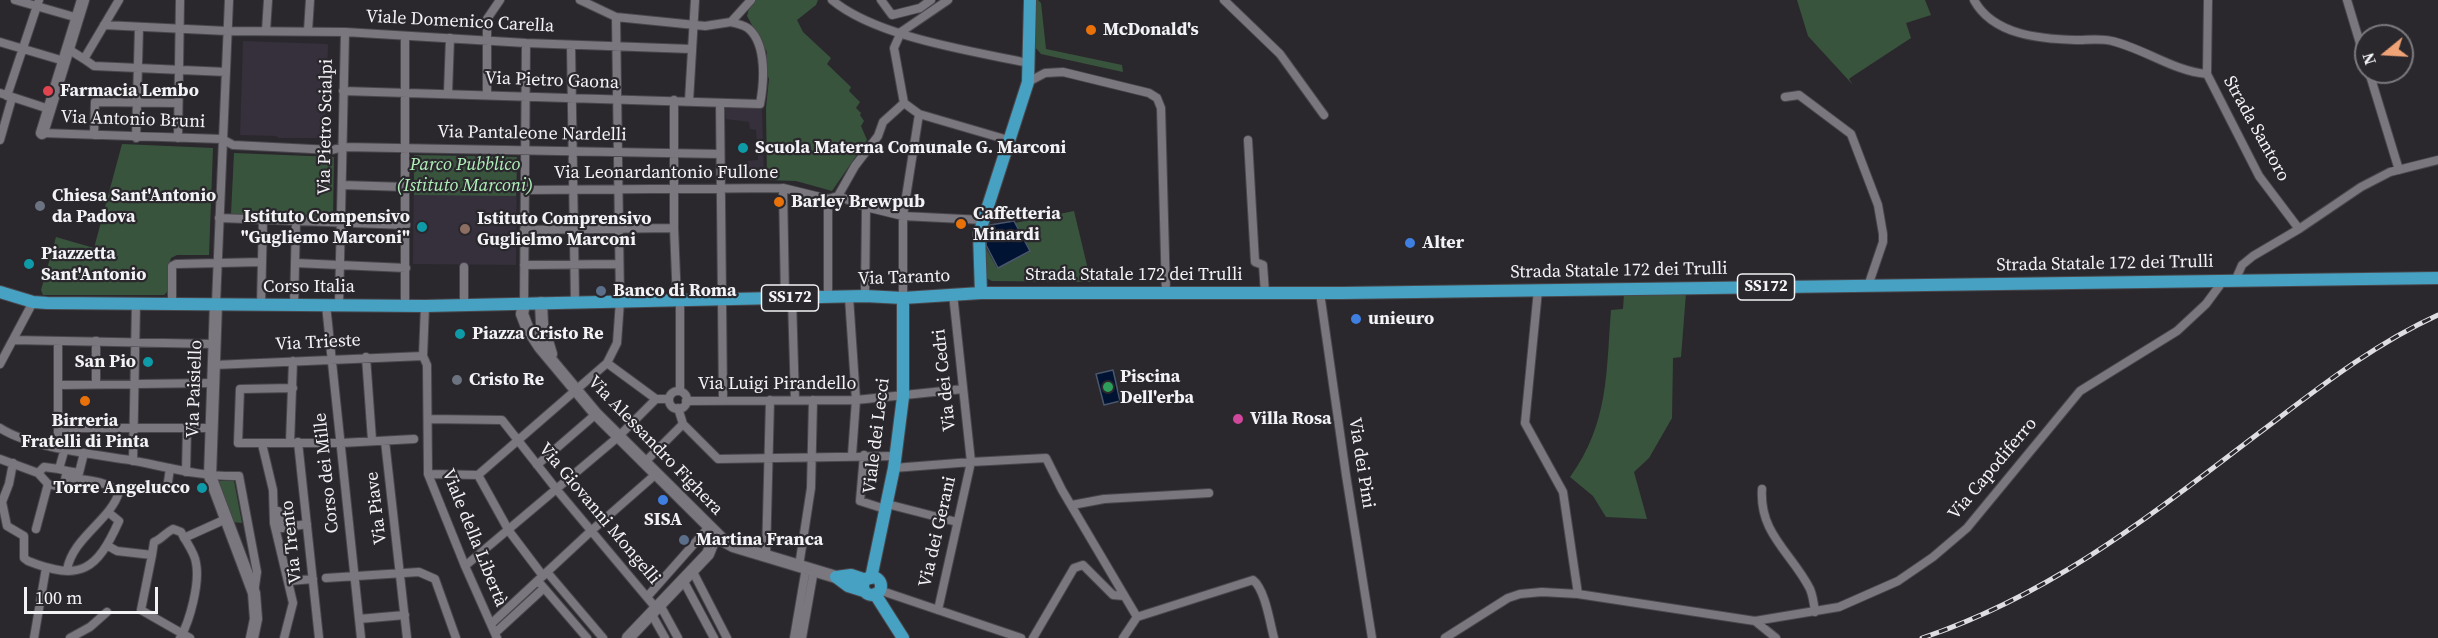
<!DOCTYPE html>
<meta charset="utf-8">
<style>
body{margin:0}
#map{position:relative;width:2438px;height:638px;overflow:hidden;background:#2a282d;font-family:"Source Serif 4",serif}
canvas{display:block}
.north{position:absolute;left:2354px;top:24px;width:60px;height:60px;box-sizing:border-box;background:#2a282d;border:2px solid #7a797d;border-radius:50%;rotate:252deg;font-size:16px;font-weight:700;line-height:24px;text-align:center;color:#f3f2f5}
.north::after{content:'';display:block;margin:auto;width:21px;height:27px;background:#efa377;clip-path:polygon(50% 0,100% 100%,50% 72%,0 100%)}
.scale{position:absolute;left:24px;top:587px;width:134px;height:27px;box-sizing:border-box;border:3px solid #f3f2f5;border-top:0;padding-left:8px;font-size:18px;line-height:21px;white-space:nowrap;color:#f3f2f5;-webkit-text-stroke:4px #2a282d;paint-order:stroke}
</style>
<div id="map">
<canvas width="2438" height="638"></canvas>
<div class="north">N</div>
<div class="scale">100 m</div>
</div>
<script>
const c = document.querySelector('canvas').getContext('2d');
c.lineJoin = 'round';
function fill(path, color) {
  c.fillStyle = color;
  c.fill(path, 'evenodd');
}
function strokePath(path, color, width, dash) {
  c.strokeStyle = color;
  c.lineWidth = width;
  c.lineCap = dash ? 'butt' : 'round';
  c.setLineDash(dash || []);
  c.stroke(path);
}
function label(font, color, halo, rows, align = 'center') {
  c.font = font + ' "Source Serif 4",serif';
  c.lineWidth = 4.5;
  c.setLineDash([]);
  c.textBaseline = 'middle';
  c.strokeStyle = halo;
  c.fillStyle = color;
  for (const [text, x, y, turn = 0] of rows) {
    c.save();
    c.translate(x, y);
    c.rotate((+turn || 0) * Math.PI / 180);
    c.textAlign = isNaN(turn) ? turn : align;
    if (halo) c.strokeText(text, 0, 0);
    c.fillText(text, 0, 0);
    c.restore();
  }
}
fill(new Path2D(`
 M243 41 328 44 325 138H279L276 136 240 135Z
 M724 106 762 107 764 178H749L748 161 758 160 756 130 750 129 749 122 726 119Z
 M414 155 517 157 516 265 413 264Z`), '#35303c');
fill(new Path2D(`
 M751 0H818L816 5 797 20 803 32 831 58 827 64 851 87 849 91 860 102 856 108 861 113 860 115 864 121 861 126 867 140 832 191 796 181 767 180 766 108 769 79 765 69 767 52 747 16Z
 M1033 0H1038L1041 3 1046 49 1122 65 1123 72 1041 54 1033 45Z
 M1797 0H1925L1931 15 1906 23 1911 38 1853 76 1849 79 1853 85 1808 36Z
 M122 144 213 148 209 255H177L171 258 169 264 168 291 164 295H43L41 290 56 237 94 248Z
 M234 153 334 157 333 216 231 214Z
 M414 155 517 157 516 196 414 195Z
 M1074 211 1091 282 992 281 986 278V248L997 268 1030 252 1015 223Z
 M1686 293 1681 357 1673 358 1672 418 1649 458 1634 472 1647 519 1606 517 1593 496 1570 477C1609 423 1606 373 1611 310L1623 309 1624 294Z
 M218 481H234L242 523 232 522Z`), '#39543d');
const water = new Path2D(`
 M1014 221 1030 251 998 268 986 245 987 228 990 225Z
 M1113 370 1120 401 1104 405 1096 374Z`);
fill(water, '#001332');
strokePath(water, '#49566c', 1.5);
const street = new Path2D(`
 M15 0 78 18
 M580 0 616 17 705 26 731 22 751 0
 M832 0C876 37 972 51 1028 63
 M881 0 892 15 920 8 931 0
 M1224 0 1280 54 1324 115
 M1974 0C1993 35 2040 39 2076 40 2087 40 2101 38 2112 41 2145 49 2173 71 2207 74
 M2208 0 2207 74 2259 176 2299 229
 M2347 0 2366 63
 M104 25 227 31 345 32 526 43 691 49
 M266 31 268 0
 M308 31 310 0
 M901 32 894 48 904 103 919 114 1008 140
 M901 32 948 0
 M0 42 64 61
 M571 46 575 302
 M68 49 84 59 119 0
 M84 59 94 66 226 72
 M2369 72 2399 170
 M1028 82 1045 73 1063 72 1149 93 1157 98 1161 108 1166 293
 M343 91 760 104C764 83 767 45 749 29 745 25 737 24 731 22
 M0 93 49 109
 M448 93 450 38
 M487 95V19L500 0
 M7 96 39 0
 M1785 97 1799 95 1851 134 1878 205 1883 234V242L1868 286
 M674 100V228L677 301
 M689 101 695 0
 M720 103 723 400
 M42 133 222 139 233 145 332 150 343 147 720 154
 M94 135 95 102 178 103
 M136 138 139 27
 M178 138 180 0
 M0 140 12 98
 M1248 140 1255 262 1263 265 1265 293
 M342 185 406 187
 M783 188 785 298
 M524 190 783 188 828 199 838 196 866 207 903 216 983 220
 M838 196 855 166 878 136 883 122 904 103
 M219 218 406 225
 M524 230 671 228
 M295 263 406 268
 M524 265 619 264
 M464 267V305
 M2235 281 2242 265 2253 256 2299 229 2361 187 2390 172 2438 160
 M1538 290 1525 423 1563 492 1578 594
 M1320 293 1346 475 1372 638
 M865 296 866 207
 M849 297 856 400 852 455
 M828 298V199
 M903 298V216L919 114
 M792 299 795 400
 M172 303V266L176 264 262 262
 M216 303 229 0
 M261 304 263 220
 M524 304 526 43
 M326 305 361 638
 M339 305 345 32
 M294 306 296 222
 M405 306V36
 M425 306 423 356 427 365 428 474 465 566 497 638
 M13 340 214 344
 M58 341V447
 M96 341V384
 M366 357 372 440
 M607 363 656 399
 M0 364 33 302
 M214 365 423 356
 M59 385 213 383
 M293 388 240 389 238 443H341L414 439
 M680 391V301
 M669 400a9 9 0 1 1 18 0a9 9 0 1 1-18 0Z
 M686 401 856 400 963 389
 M678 408 683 424 718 459 896 456
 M429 419 502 420 557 490 656 608
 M0 428C31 448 92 454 130 460 167 467 201 477 239 476L257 572 254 593
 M59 428H211
 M385 441 407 638
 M298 442 319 638
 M290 443 293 361
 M262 444 273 490 274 523 293 603 284 638
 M65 448 59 469 67 471
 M864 455 860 501 885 509
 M0 459 38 473 48 484 63 488 67 471 79 473 84 453
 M133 461 136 303
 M13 463 9 484 2 502 7 526 24 536V558L28 561C81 582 97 570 119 521L108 512
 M644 463 683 424
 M537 465 596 414
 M894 468 971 462 1046 458 1062 490 1137 617
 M186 472 187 428
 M38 473 44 467 59 469
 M428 474 478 475 607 363 617 343 620 301 616 17
 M478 475 509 531 543 576
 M66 477C83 480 106 480 119 492 111 520 72 538 67 570
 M167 489 170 468
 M1762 489C1759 534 1792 553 1810 589 1813 596 1814 604 1815 612
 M887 504 957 522
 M1072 505 1104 499 1209 493
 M278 511 282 528 307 524
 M36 529 48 484
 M184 538 226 519
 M108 546 117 551 152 555 154 542C162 539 165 533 173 529L181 532C186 542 195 553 196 563 200 583 190 621 180 638
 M152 555 141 610 190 638
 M766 557 770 400
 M465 566 618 437 656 399H669
 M799 566 811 488 813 400
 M692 570 727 638
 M547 572 603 638
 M326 578 419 572 435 579 456 638
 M683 580 714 638
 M289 581 313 579
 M538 581 587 638
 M879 590 1021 638
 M647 597 709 527
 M660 605 678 638
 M938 610 971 462 953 294
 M651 613 665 638
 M1137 617 1253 580C1265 589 1270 623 1274 638
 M359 619 405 615
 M1755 621 1776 638
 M491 624 591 531 656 474
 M495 633 544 588
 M34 638 46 568
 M70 638 90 627 107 612
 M794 638 806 568
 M802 638 814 570
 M1033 638 1074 568 1083 565 1113 595 1124 596
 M1123 638 1137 617
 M1445 638 1508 598 1520 594 1542 592 1578 594 1755 621 1839 607 1898 581 1933 557 1967 528 2080 391 2177 331 2206 304 2223 281`);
const secondary = new Path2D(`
 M42 133 83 0
 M216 303 210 476 254 593 256 619 252 638
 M541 303 542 324 551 354
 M524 304 522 314 527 327 540 347 596 414 724 541 733 546 836 577
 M628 638 708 554 716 534`);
const primary = new Path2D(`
 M0 292 33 302 47 303 425 306 865 296 903 298 981 293H1342L2438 278
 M981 293 979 234 1028 82 1030 0
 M836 577 848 586 864 591
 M836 577 851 575 866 580
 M863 586a9 9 0 1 1 18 0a9 9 0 1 1-18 0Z
 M871 578 894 468 903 397V298
 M875 594 903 638`);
strokePath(street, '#49474c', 10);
strokePath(secondary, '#49474c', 14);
strokePath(primary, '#49474c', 14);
strokePath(street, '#7a777e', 8);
strokePath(secondary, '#7a777e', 12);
strokePath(primary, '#46a1c2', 12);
const rail = new Path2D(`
 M1922 638C2053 594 2151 515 2259 433 2316 390 2372 345 2438 315`);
strokePath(rail, '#dedde1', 5);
strokePath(rail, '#2a282d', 3, [9]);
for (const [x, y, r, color] of [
 [1091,30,6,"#e8710a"],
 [48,91,6,"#e0444e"],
 [743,148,6,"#0f9aa8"],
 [779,202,6,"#e8710a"],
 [40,206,6,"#6b7280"],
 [961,224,6,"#e8710a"],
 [422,227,6,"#0f9aa8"],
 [465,229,6,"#8d6e63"],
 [1410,243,6,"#3f7fe0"],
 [29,264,6,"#0f9aa8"],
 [601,291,6,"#5c6f8a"],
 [1356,319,6,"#3f7fe0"],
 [460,334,6,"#0f9aa8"],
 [148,362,6,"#0f9aa8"],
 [457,380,6,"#6b7280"],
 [1108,387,6,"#2e9e5b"],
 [85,401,6,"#e8710a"],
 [1238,419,6,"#d1479c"],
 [202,488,6,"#0f9aa8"],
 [663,500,6,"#3f7fe0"],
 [684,540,6,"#5c6f8a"]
]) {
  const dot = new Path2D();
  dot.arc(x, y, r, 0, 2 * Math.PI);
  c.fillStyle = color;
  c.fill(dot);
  strokePath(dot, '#2a282d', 2);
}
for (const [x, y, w] of [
 [1766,287,57],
 [790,298,57]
]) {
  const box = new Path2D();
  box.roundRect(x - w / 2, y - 13, w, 26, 4.5);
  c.fillStyle = '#2a282d';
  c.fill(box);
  strokePath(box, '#f3f2f5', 1.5);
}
label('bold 16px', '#f3f2f5', null, [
 ["SS172",1766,287],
 ["SS172",790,298]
]);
label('18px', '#f3f2f5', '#2a282d', [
 ["Viale Domenico Carella",460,22,3],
 ["Via Pietro Gaona",552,81,2],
 ["Via Antonio Bruni",133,120,2],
 ["Via Pietro Scialpi",326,127,-89],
 ["Strada Santoro",2256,129,61],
 ["Via Pantaleone Nardelli",532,134,1],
 ["Via Leonardantonio Fullone",666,173],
 ["Strada Statale 172 dei Trulli",2105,264,-1],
 ["Strada Statale 172 dei Trulli",1619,271,-1],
 ["Strada Statale 172 dei Trulli",1134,275],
 ["Via Taranto",904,278,-2],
 ["Corso Italia",309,287],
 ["Via Trieste",318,343,-3],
 ["Via dei Cedri",945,380,-96],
 ["Via Luigi Pirandello",777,384],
 ["Via Paisiello",195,389,-88],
 ["Viale dei Lecci",877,436,-83],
 ["Via Alessandro Fighera",655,446,46],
 ["Via dei Pini",1361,463,81],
 ["Via Capodiferro",1993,469,-50],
 ["Corso dei Mille",327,473,-96],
 ["Via Piave",377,508,-97],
 ["Via Giovanni Mongelli",599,514,50],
 ["Via dei Gerani",938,532,-77],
 ["Viale della Libertà",474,538,68],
 ["Via Trento",292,542,-96]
]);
label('bold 18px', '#f3f2f5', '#2a282d', [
 ["McDonald's",1103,30],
 ["Farmacia Lembo",60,91],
 ["Scuola Materna Comunale G. Marconi",755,148],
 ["Chiesa Sant'Antonio",52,196],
 ["da Padova",52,217],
 ["Barley Brewpub",791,202],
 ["Caffetteria",973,214],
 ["Minardi",973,235],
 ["Istituto Compensivo",410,217,"right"],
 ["\"Gugliemo Marconi\"",410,238,"right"],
 ["Istituto Comprensivo",477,219],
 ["Guglielmo Marconi",477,240],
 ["Alter",1422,243],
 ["Piazzetta",41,254],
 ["Sant'Antonio",41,275],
 ["Banco di Roma",613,291],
 ["unieuro",1368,319],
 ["Piazza Cristo Re",472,334],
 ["San Pio",136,362,"right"],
 ["Piscina",1120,377],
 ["Dell'erba",1120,398],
 ["Cristo Re",469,380],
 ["Villa Rosa",1250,419],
 ["Birreria",85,421,"center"],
 ["Fratelli di Pinta",85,442,"center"],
 ["Torre Angelucco",190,488,"right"],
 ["SISA",663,520,"center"],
 ["Martina Franca",696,540]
], 'left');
label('italic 18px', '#b1f1ba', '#2a282d', [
 ["Parco Pubblico",465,165],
 ["(Istituto Marconi)",465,186]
]);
</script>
